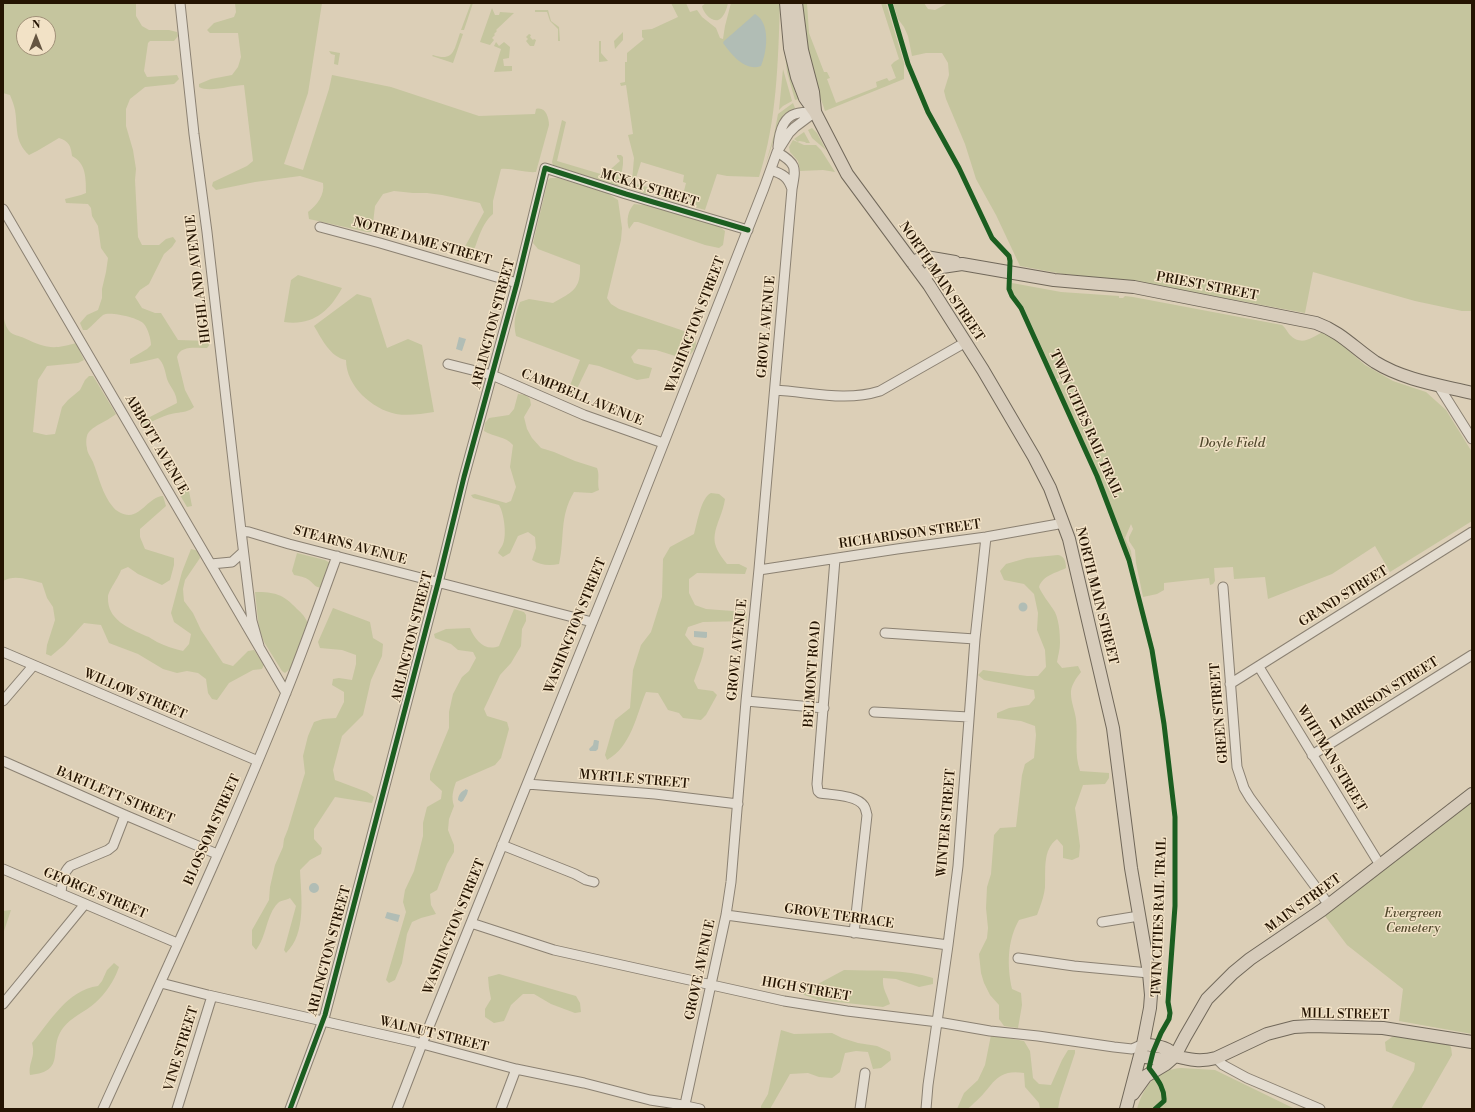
<!DOCTYPE html>
<style>
body{margin:0}
#map{position:relative;width:1475px;height:1112px;overflow:hidden;background:#dccfb7;font-family:"Libre Bodoni",serif}
canvas{display:block}
.frame{position:absolute;inset:0;border:4px solid #251402;pointer-events:none}
.north{position:absolute;left:16px;top:16px;width:40px;height:40px;box-sizing:border-box;background:#f2e2c6;border:1px solid #a09078;border-radius:50%;rotate:0deg;font-size:11px;font-weight:700;line-height:16px;text-align:center;color:#251402}
.north::after{content:'';display:block;margin:auto;width:14px;height:18px;background:#655541;clip-path:polygon(50% 0,100% 100%,50% 72%,0 100%)}
</style>
<div id="map">
<canvas width="1475" height="1112"></canvas>
<div class="frame"></div>
<div class="north">N</div>
</div>
<script>
const c = document.querySelector('canvas').getContext('2d');
c.lineJoin = 'round';
function fill(path, color) {
  c.fillStyle = color;
  c.fill(path, 'evenodd');
}
function strokePath(path, color, width, dash) {
  c.strokeStyle = color;
  c.lineWidth = width;
  c.lineCap = dash ? 'butt' : 'round';
  c.setLineDash(dash || []);
  c.stroke(path);
}
function label(font, color, halo, rows, align = 'center') {
  c.font = font + ' "Libre Bodoni",serif';
  c.lineWidth = 3;
  c.setLineDash([]);
  c.textBaseline = 'middle';
  c.strokeStyle = halo;
  c.fillStyle = color;
  for (const [text, x, y, turn = 0] of rows) {
    c.save();
    c.translate(x, y);
    c.rotate((+turn || 0) * Math.PI / 180);
    c.textAlign = isNaN(turn) ? turn : align;
    if (halo) c.strokeText(text, 0, 0);
    c.fillText(text, 0, 0);
    c.restore();
  }
}
fill(new Path2D(`
 M3 3H136V16L142 26 149 30H169L177 32 178 36 174 41H150L148 43 144 71 147 77 177 75 179 79 174 84 145 87 130 99 126 109V126L133 150 136 169 135 180 138 237 142 245H159L166 239 173 237 176 241 172 247 164 254 149 284 140 290 135 297 142 308 155 313H161L178 340 209 341 211 343 207 348C197 348 180 345 177 357L185 390 194 407C188 412 183 412 176 413 166 414 153 421 145 425L141 424 146 419 177 403C177 393 170 387 167 379 165 371 164 363 158 358L137 363 130 364V359L147 349 151 345C151 339 148 329 144 324 139 318 110 311 103 315 98 319 92 326 87 330H83L80 323 87 315 98 310 102 298V289L106 272 108 258 101 248 98 226 92 216 91 208 88 204 66 203 65 199 81 195 86 193C86 178 86 163 72 156 71 146 69 141 59 138L37 151 29 155C14 141 18 128 15 110 14 105 12 100 10 95L3 93ZM24 24H48V48H24Z
 M235 3H322L308 93 284 164 303 170 329 89 332 75 391 87 479 116 535 114 536 109C545 106 549 117 549 125L536 172C524 173 513 168 501 169L493 201V214C479 226 478 245 469 261L464 260 462 252 484 212 480 203 442 195 427 193H413L394 191 383 194 375 206 372 232H367L309 219 308 212C317 205 325 195 323 183L300 176 255 182 216 190 212 186 213 182 247 166 253 161 244 85C232 85 209 93 199 87V84L211 79 232 75 238 67 241 57 238 33H210L207 30 214 23 234 17 236 12Z
 M471 3H473L464 30H461Z
 M671 3H686L690 12 697 10 702 17 716 28 720 38 723 39 725 26 731 3H780C778 62 777 121 759 177L727 176 717 174 705 210 657 197 659 191 679 197 681 190 684 191 686 183 683 182 684 175 641 162 635 181H632L634 158 628 135 633 134 626 85 621 86 620 83 625 82V62H627V53L644 39 642 37V30L652 29 678 17Z
 M706 3H728C727 8 724 18 718 20 711 22 703 12 702 6Z
 M802 3H807L809 33 824 72H827L830 78 827 79 836 103 877 87 876 82 887 78 889 81 896 78 891 65 894 62 899 59 881 3H886L904 63V79L825 111 815 82 806 46Z
 M893 3H924L928 9 935 10 948 3H1472V311H1462L1415 301 1313 272 1305 313 1138 282 1063 274 1020 266 996 215 976 179 965 144 946 99 944 91 949 75 948 63 942 53H926L912 56 908 36 904 27 898 19Z
 M492 8 495 15H499L500 12 514 13 496 30 497 31 494 34 495 35 492 38 494 40 490 45 480 42Z
 M535 10H548L551 21 559 27 560 41H558V29L550 21 547 12H535Z
 M623 32V40L615 49 614 41Z
 M460 33 463 34 453 63 432 56 433 55C454 62 454 50 460 33Z
 M529 34 531 35 530 37 533 40 534 39 536 40 534 46H530L526 41 528 39 526 37Z
 M599 41H601V53L608 61 599 62Z
 M496 42 499 46 504 42 510 47 509 58 503 59 504 66H512V71L494 72 501 49 494 46Z
 M784 45 799 99 795 100 787 72Z
 M329 51 340 53 338 65 334 64 335 55 331 54Z
 M783 69 792 101 783 106 779 110Z
 M793 103 795 108 777 130 765 166 774 135 778 114Z
 M562 120 566 122 557 161 604 175 620 161 617 157V155H621L623 157V164L620 185 617 186 553 165 552 162Z
 M812 128 817 133 826 150 812 138 808 130Z
 M804 132 810 143H806L805 142 799 141 798 142 794 139Z
 M793 140 804 145H816L821 150 835 172 823 170 800 171 798 161 790 152 789 147Z
 M550 178H558L607 193 618 200 622 228 621 240 607 298 611 304 619 309 690 333C701 343 695 351 685 359L656 350 638 349 631 357 634 363 652 368 649 378 637 380 599 366 589 364 573 397 570 398 567 393 580 360 516 336C513 322 515 315 520 302L529 299 553 303C572 292 581 290 580 265L538 249 533 243 548 180Z
 M632 183 651 188 647 194C641 192 633 191 632 183Z
 M634 204C663 206 693 218 720 227L725 231 723 245 719 248 705 245 638 222H634L629 229C626 220 628 211 634 204Z
 M298 275 342 288C329 312 312 326 284 322L291 280Z
 M1012 283 1061 292 1119 296V298H1123L1125 296 1133 297 1282 325C1286 328 1287 332 1290 335 1302 347 1312 337 1323 332L1333 337 1365 365 1393 381 1426 392 1446 410 1472 452V521L1390 572 1375 546 1332 574 1268 599 1265 577 1234 579 1233 567 1214 568 1215 581 1213 584 1210 585 1209 578 1164 583V590L1157 594 1143 597 1136 563 1135 550 1129 541V537L1133 529 1131 524 1125 538 1131 551 1132 560 1099 475 1056 383 1068 377 1067 375 1056 379 1024 308 1011 290Z
 M357 294 371 298 387 348 408 339 422 345 434 412C421 414 409 416 396 414 372 409 346 386 346 360 330 357 322 339 314 326Z
 M3 314C4 320 6 328 10 332 13 335 20 336 24 338 45 348 53 350 76 343L84 360 78 363 47 366 38 380 33 432 46 435 55 434 62 407 68 400 80 390 85 380 89 376H93L116 414C108 421 89 427 87 436 86 439 86 445 87 448 87 453 91 457 93 462 99 477 102 494 113 507 116 511 123 515 129 515 143 514 149 497 163 496L166 506 140 529V537L145 549 174 558V565L170 580 162 585 138 574 128 567 121 570C119 577 108 591 108 597 107 620 129 628 146 636 150 637 153 640 157 642 165 646 174 649 183 651L189 644 191 634 174 622 171 613 182 572 191 549 199 551 200 558 185 580 183 589 184 601 193 613 201 630 223 663 233 666 248 651 254 650 264 665 262 669 253 670 229 683 217 700 212 699 208 693 206 679 198 673 187 671 177 673 163 669 138 654 109 643 101 625 84 623 64 645 51 656 46 654 47 645 55 620 53 607 47 598 42 583C29 580 15 574 3 581Z
 M518 394 526 395 530 399 531 405 524 417 527 429 532 438 541 448 554 452 575 461 597 468C600 475 597 482 599 490L592 493 574 492C559 517 565 538 559 564 549 566 540 565 532 560L536 548 535 537 528 532 518 536 510 553 503 557 498 553C499 550 502 547 503 544 507 535 504 513 499 505L473 498 471 495 475 494 506 503 511 501 516 487 510 467 513 445C505 436 494 437 484 431L485 423 489 418 509 415 514 409Z
 M182 485 189 491 192 506 187 507 177 490V486Z
 M711 493 719 494 725 499C724 506 722 511 720 517 711 540 713 546 727 564H739L747 568 745 574 697 573 689 579V593L695 605 706 609 746 612 747 621 703 622 688 627 685 635 693 645 704 648C703 659 697 670 694 681L698 689 713 691 717 695 706 715 701 720 683 718 679 713 668 710 658 693 646 692C636 716 631 747 607 760L605 755 615 720 630 708 633 670 641 645 651 632 662 597 663 559 670 547 694 534C697 524 701 497 711 493Z
 M297 553 325 560 330 563 323 587C316 589 314 584 309 580 305 577 299 576 294 575L292 571Z
 M1058 555C1064 556 1066 561 1066 568 1056 573 1043 575 1039 587 1043 596 1048 601 1053 609 1059 617 1060 633 1060 643 1060 649 1058 656 1057 662L1062 668 1078 666 1081 672C1076 678 1070 687 1071 694 1071 702 1075 711 1076 719 1078 737 1074 754 1080 771L1109 773V778L1105 784 1083 785 1075 808 1080 846 1079 857 1072 860 1063 858V846L1057 839C1042 850 1046 871 1045 887 1044 897 1040 907 1037 915L1019 920C1007 941 1007 966 1012 989L1021 993 1022 1005 1018 1028 1004 1026 999 1019V1005L990 995 984 983 981 973 979 954 987 938 988 928 986 908 987 887 991 874 994 835 1000 828 1016 827 1022 775 1025 764 1034 758 1036 735 1035 726 1021 721 997 718V713L1009 708 1029 705 1035 698 1034 690 984 680 978 675 983 670 1027 676H1038L1046 667 1045 650 1037 630 1038 613 1034 594 1024 584 1004 580 1000 571 1006 564 1027 558Z
 M255 592C275 592 283 594 297 609 302 613 306 618 308 624L291 668 285 673 282 671 264 642 259 629Z
 M333 608 370 622 373 638 383 644 382 656 371 680 363 715 342 736 333 770 335 780 367 792 374 797 372 803 335 797 314 829V839L322 848 321 854 310 860 300 870C301 896 307 933 286 953L284 950 296 906 290 898C287 900 281 900 278 903 266 915 267 936 256 950L252 945V930L269 900 270 887 275 865 283 847 284 839 288 829 305 773 303 756 308 736 314 722 323 719 336 718 344 702V692L332 685 333 679 339 678 352 680 356 664V655L342 650 320 648 318 642Z
 M514 609 524 612 526 615V621L522 629 521 646 511 663 500 675 484 709 487 716 507 722 509 729 501 758 495 765 456 782C453 791 451 797 454 806L449 819 448 830 454 845V852L447 864 437 890 430 894 431 905 436 914 421 918 412 922 407 934 402 963 395 980 389 983 386 980 406 912 403 902 405 890 414 871 419 852 423 836V823L427 807 441 799 442 791 430 780V774L449 728V712L453 694 462 677 469 671 476 658 473 652 458 650 451 644 435 638 434 634 446 629 470 628C475 640 485 652 499 646Z
 M1472 802V1034L1399 1021 1403 989 1347 945 1325 916Z
 M11 910 3 934V911Z
 M114 963 119 967C114 981 106 993 95 1003 85 1012 71 1017 63 1028 47 1049 68 1071 30 1075 28 1062 36 1058 32 1043 50 1022 67 990 98 986L102 981 107 970Z
 M844 970C874 971 904 969 933 978V984L919 987 896 979 883 978C882 989 887 994 890 1004L883 1007 819 1000 804 995 803 992Z
 M499 974 576 996 580 1003 581 1012 575 1013 551 1004 534 994H523L511 1005 504 1021 494 1023 485 1017V1009L491 999 489 988 488 977Z
 M781 1030 794 1034 832 1033 842 1038 858 1043 877 1046 890 1052 891 1060 881 1068 873 1069 868 1052 856 1051 845 1053 840 1072 832 1078 819 1077 808 1073 790 1074 770 1109H761V1106L768 1094Z
 M991 1035 1024 1041 1030 1051 1033 1078 1039 1084 1051 1085 1062 1060 1068 1050H1075V1053L1060 1098 1058 1109H1040L1039 1103 1025 1087 1024 1073C994 1068 993 1088 974 1103 972 1105 969 1108 967 1109 964 1110 960 1109 957 1109L964 1093 978 1080 985 1065Z
 M1392 1037H1403L1448 1044 1451 1047 1452 1055 1421 1109H1391L1414 1070 1415 1063 1386 1051 1385 1042Z
 M1181 1068 1215 1070 1295 1109H1137C1144 1086 1155 1070 1181 1068Z`), '#c5c59e');
fill(new Path2D(`
 M755 14C771 23 767 52 761 66 745 72 731 54 723 43L724 41Z
 M459 337 466 339 462 351 456 349Z
 M1018.5 607a4.5 4.5 0 1 1 9 0a4.5 4.5 0 1 1-9 0Z
 M694 631 707 632V637L706 638 694 637Z
 M594 740H596L599 741 598 749 596 751H590L589 749 593 745Z
 M465 790V789L468 790 467 794 463 801 461 802 458 800C458 796 461 791 465 790Z
 M309 888a5 5 0 1 1 10 0a5 5 0 1 1-10 0Z
 M387 912 400 915 398 922 385 918Z`), '#b1bdb5');
const minor = new Path2D(`
 M180 3 194 134 207 232 241 531 252 621 259 646
 M778 147C779 135 782 118 795 114 801 112 808 112 815 112
 M771 170C783 174 788 177 792 189
 M3 209 286 693
 M320 227 380 243 517 283
 M448 364 492 375 584 415 663 443
 M1438 385 1472 439
 M775 390C811 392 845 402 880 391L966 342
 M241 531 249 532 289 544 592 622
 M835 559 817 784 818 791 820 793C832 795 857 795 864 806 866 809 866 812 867 815L854 933
 M211 564 232 562 243 552
 M759 570 897 549 986 537 1064 523
 M1223 587 1237 767 1244 788 1250 798 1329 905
 M885 633 975 639
 M3 652 258 761
 M1259 667 1380 865
 M1230 684 1472 532
 M3 701 33 666
 M746 701 824 708
 M874 712 969 717
 M1312 755 1472 655
 M3 761 125 815 217 854
 M527 784 655 794 738 804
 M502 845 575 874 586 880 594 882
 M3 869 177 943
 M61 894C62 883 62 874 70 866L108 850 113 846 125 815
 M726 915 948 945
 M1102 922 1139 916
 M471 923 554 950 784 1001 847 1011 938 1022 990 1031 1038 1036 1114 1047 1132 1049 1143 1044
 M1018 958 1074 966 1149 973
 M161 983 208 995 415 1042 516 1069 584 1083 650 1100 677 1104 700 1109
 M3 1004 85 904
 M1216 1058 1223 1065 1247 1078 1320 1109
 M103 1109C165 972 229 835 285 695 304 649 320 602 337 556
 M177 1109 212 996
 M290 1109 325 1015 438 583 464 477 517 283 545 168 626 194 748 230
 M397 1109 422 1044 628 534 764 188 777 152 789 133 795 127 815 112
 M501 1109 516 1069
 M684 1109 726 915 731 882 746 701 759 569 792 189C796 167 797 164 777 152
 M860 1109 865 1073
 M926 1109 928 1085 948 945 958 866 975 639 986 537`);
const major = new Path2D(`
 M786 3 790 48 797 77 805 98 815 112 847 174 929 285 983 370 1034 457 1050 488 1069 539 1113 728 1131 868 1149 973 1151 995 1150 1008 1143 1044 1126 1109
 M796 3 802 50 813 92 815 111
 M912 262 926 257 955 262
 M923 276 942 267 962 264 1054 280 1134 287 1316 323C1341 332 1354 348 1375 362 1404 380 1439 385 1472 393
 M1143 1044C1155 1046 1168 1046 1175 1056
 M1140 1056 1164 1060 1172 1058
 M1175 1056C1190 1060 1201 1062 1216 1058L1267 1034 1294 1027 1312 1026 1383 1028 1472 1042
 M1133 1094 1146 1076 1166 1064 1175 1056 1185 1037 1207 999 1233 973 1250 959 1322 910 1472 794`);
strokePath(minor, '#8b8172', 11);
strokePath(major, '#71685a', 14);
strokePath(minor, '#e3dcd0', 9);
strokePath(major, '#d7ccbb', 12);
strokePath(new Path2D(`
 M890 3 908 64 928 112 959 168 992 238 1009 256 1010 261 1009 289 1012 296 1021 308 1097 476 1129 560 1152 650 1164 724 1175 817V906L1168 1002 1170 1013 1169 1019 1161 1033 1153 1052 1149 1068C1157 1079 1165 1088 1164 1101L1155 1109
 M290 1109 325 1015 438 583 464 477 517 283 545 168 626 194 748 230`), '#1b5e20', 5);
label('13px', '#251402', '#f2e2c6', [
 ["MCKAY STREET",649,189,17],
 ["NOTRE DAME STREET",422,242,16],
 ["HIGHLAND AVENUE",199,279,-97],
 ["NORTH MAIN STREET",941,282,56],
 ["PRIEST STREET",1207,287,11],
 ["ARLINGTON STREET",494,324,-75],
 ["WASHINGTON STREET",696,325,-69],
 ["GROVE AVENUE",767,327,-85],
 ["CAMPBELL AVENUE",582,398,22],
 ["TWIN CITIES RAIL TRAIL",1085,424,66],
 ["ABBOTT AVENUE",156,445,60],
 ["RICHARDSON STREET",910,535,-8],
 ["STEARNS AVENUE",350,546,15],
 ["NORTH MAIN STREET",1096,596,76],
 ["GRAND STREET",1344,597,-32],
 ["WASHINGTON STREET",576,626,-68],
 ["ARLINGTON STREET",413,637,-76],
 ["GROVE AVENUE",738,650,-84],
 ["BELMONT ROAD",813,674,-86],
 ["HARRISON STREET",1385,694,-32],
 ["WILLOW STREET",135,695,23],
 ["GREEN STREET",1220,713,-95],
 ["WHITMAN STREET",1331,759,59],
 ["MYRTLE STREET",634,780,5],
 ["BARTLETT STREET",115,796,23],
 ["WINTER STREET",947,823,-85],
 ["BLOSSOM STREET",213,830,-66],
 ["GEORGE STREET",95,894,23],
 ["MAIN STREET",1304,904,-36],
 ["GROVE TERRACE",839,917,8],
 ["TWIN CITIES RAIL TRAIL",1160,917,-88],
 ["WASHINGTON STREET",455,927,-68],
 ["ARLINGTON STREET",330,951,-75],
 ["GROVE AVENUE",701,970,-78],
 ["HIGH STREET",806,990,10],
 ["MILL STREET",1345,1015,1],
 ["WALNUT STREET",434,1035,14],
 ["VINE STREET",182,1049,-73]
]);
label('italic 13px', '#50472b', '#f2e2c6', [
 ["Doyle Field",1232,444],
 ["Evergreen",1413,914],
 ["Cemetery",1413,929]
]);
</script>
